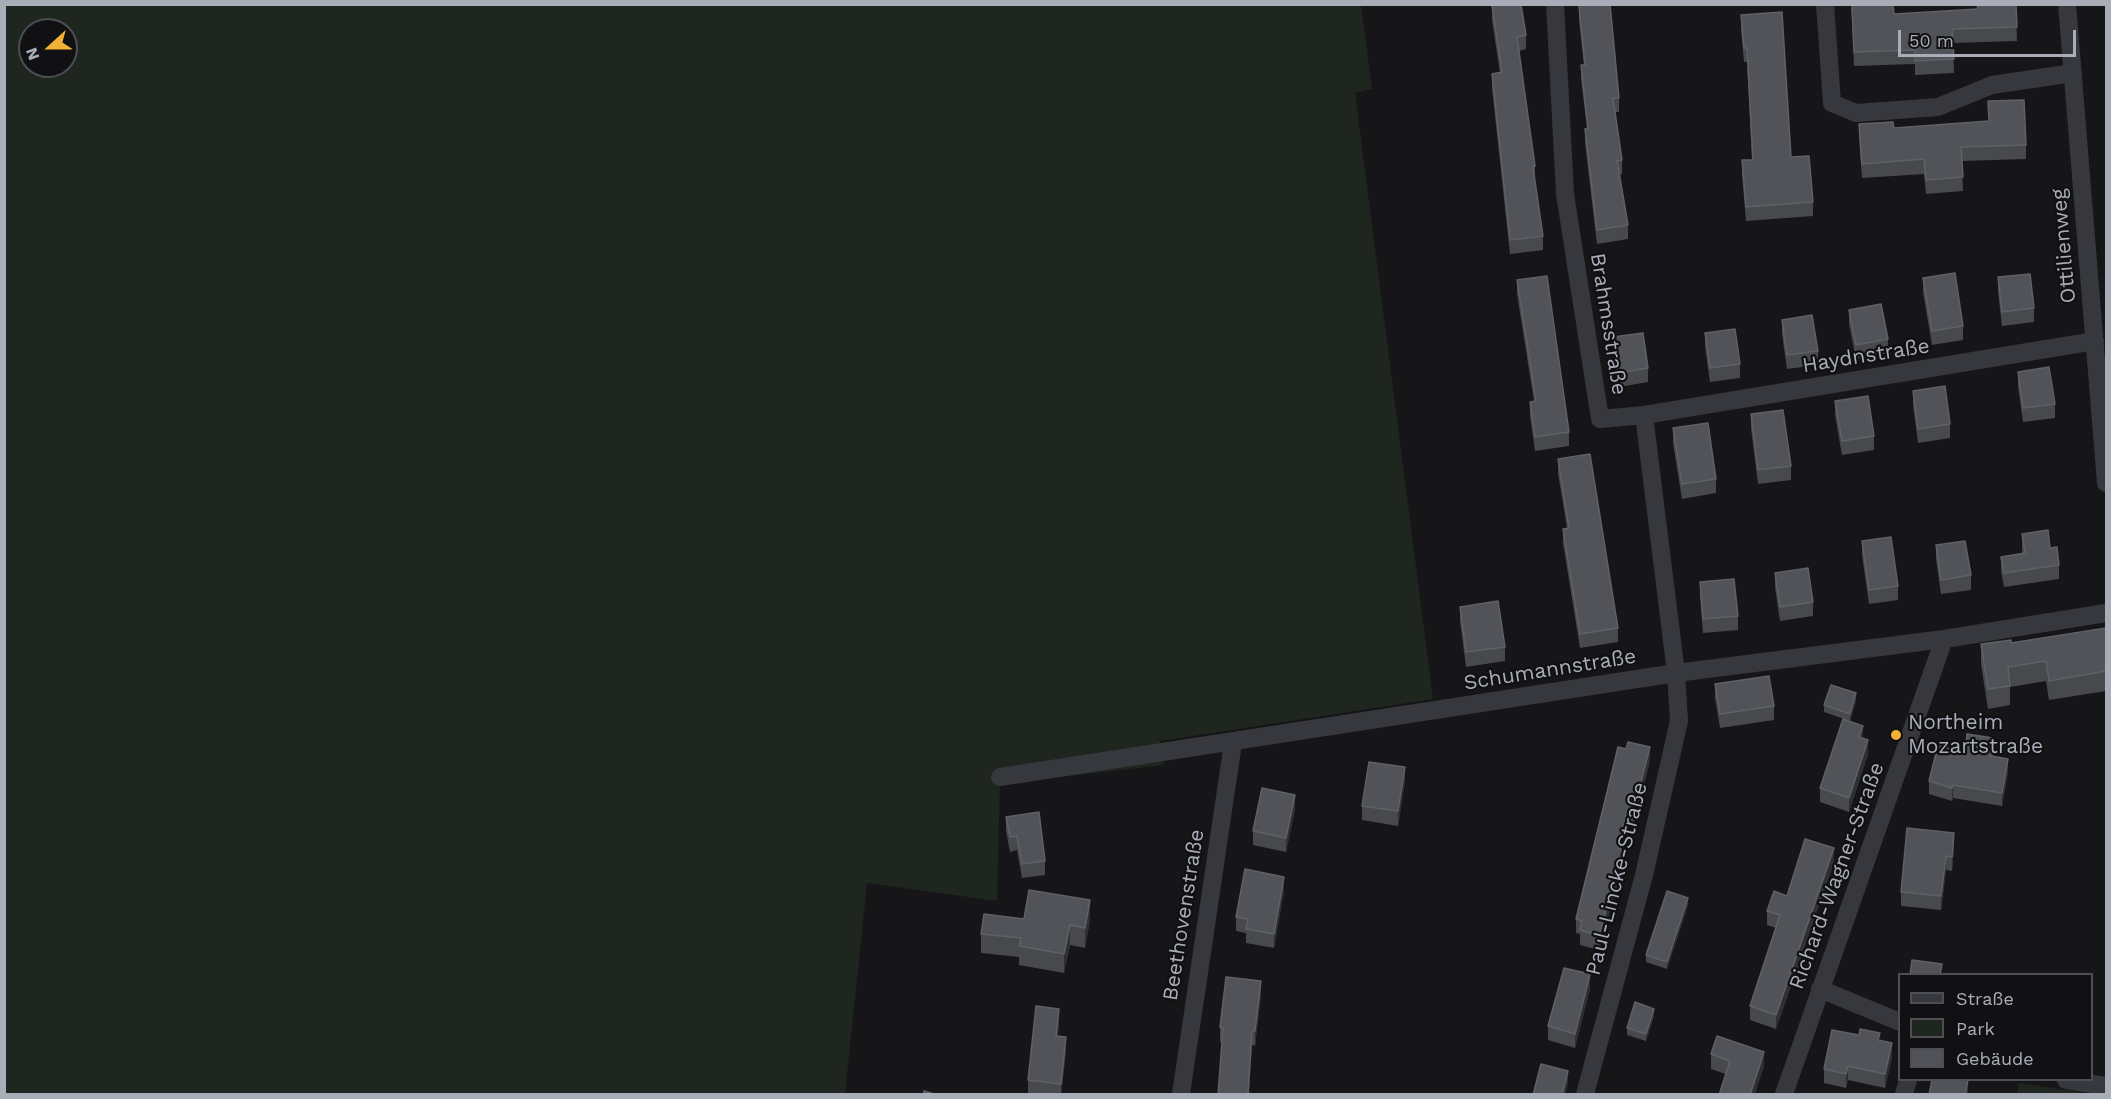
<!DOCTYPE html>
<meta charset="utf-8">
<style>
body{margin:0}
#map{position:relative;width:2111px;height:1099px;overflow:hidden;background:#161618;font-family:"Work Sans",sans-serif}
canvas{display:block}
.frame{position:absolute;inset:0;border:6px solid #a8adb8;pointer-events:none}
.legend{position:absolute;left:1898px;top:973px;width:195px;height:108px;box-sizing:border-box;background:#111113;border:2px solid #4d4f55;margin:0;padding:8px 10px;list-style:none;font-size:18px;color:#a8adb8}
.legend li{display:flex;align-items:center;gap:12px;height:30px}
.legend b{width:30px;border:2px solid #4d4f55}
.north{position:absolute;left:18px;top:18px;width:60px;height:60px;box-sizing:border-box;background:#111113;border:2px solid #4d4f55;border-radius:50%;rotate:249deg;font-size:16px;font-weight:700;line-height:24px;text-align:center;color:#a8adb8}
.north::after{content:'';display:block;margin:auto;width:21px;height:27px;background:#f2b134;clip-path:polygon(50% 0,100% 100%,50% 72%,0 100%)}
.scale{position:absolute;left:1898px;top:30px;width:178px;height:27px;box-sizing:border-box;border:3px solid #a8adb8;border-top:0;padding-left:8px;font-size:18px;line-height:21px;white-space:nowrap;color:#a8adb8;-webkit-text-stroke:4px #111113;paint-order:stroke}
</style>
<div id="map">
<canvas width="2111" height="1099"></canvas>
<div class="frame"></div>
<ul class="legend">
<li><b style="height:8px;background:#37383d"></b>Straße</li>
<li><b style="height:16px;background:#1e261f"></b>Park</li>
<li><b style="height:16px;background:#525359"></b>Gebäude</li>
</ul>
<div class="north">N</div>
<div class="scale">50 m</div>
</div>
<script>
const c = document.querySelector('canvas').getContext('2d');
c.lineJoin = 'round';
function fill(path, color) {
  c.fillStyle = color;
  c.fill(path, 'evenodd');
}
function strokePath(path, color, width, dash) {
  c.strokeStyle = color;
  c.lineWidth = width;
  c.lineCap = dash ? 'butt' : 'round';
  c.setLineDash(dash || []);
  c.stroke(path);
}
function label(font, color, halo, rows, align = 'center') {
  c.font = font + ' "Work Sans",sans-serif';
  c.lineWidth = 4.5;
  c.setLineDash([]);
  c.textBaseline = 'middle';
  c.strokeStyle = halo;
  c.fillStyle = color;
  for (const [text, x, y, turn = 0] of rows) {
    c.save();
    c.translate(x, y);
    c.rotate((+turn || 0) * Math.PI / 180);
    c.textAlign = isNaN(turn) ? turn : align;
    if (halo) c.strokeText(text, 0, 0);
    c.fillText(text, 0, 0);
    c.restore();
  }
}
fill(new Path2D(`
 M5 5H1361L1372 89 1355 93 1433 699 1160 741 1164 765 1000 784 997 901 867 883 845 1094H5ZM30 30H66V66H30Z
 M2019 1083 2095 1094H2017Z`), '#1e261f');
strokePath(new Path2D(`
 M1555 4 1565 194 1600 419 1644 415 1676 673 1679 721 1644 875 1585 1094
 M1825 4 1832 103 1856 113 1938 107 1992 85 2073 73
 M2067 4 2106 483
 M1644 415 2095 341
 M1000 777 1676 673 1944 639 2106 613
 M1820 989 1900 1022
 M2066 1080 2106 1086
 M1181 1094 1233 743
 M1784 1094 1944 639
 M1904 1094 1908 1080`), '#37383d', 18);
fill(new Path2D(`
 M1587 4H1610L1619 98V112H1615L1622 160V174L1620 175 1628 225V239L1597 244 1585 143V129L1587 128 1581 79V65H1584L1579 20V6L1587 5Z
 M1851 4 1894 14 1977 9V4H2016L2017 41 1953 43 1954 73 1915 75V64L1854 66Z
 M1492 6 1526 35V49L1519 51 1535 166V180L1543 236V250L1510 254 1492 88V74L1500 73 1492 20Z
 M1741 15 1791 157 1813 202V216L1746 221 1742 174V160H1752L1747 62H1744L1741 29Z
 M1988 101 2026 145V159L1962 161 1963 191 1926 194 1924 174 1862 178 1859 138V124L1894 128 1989 121Z
 M1998 277 2034 308V322L2002 326 1998 291Z
 M1923 278 1963 326V340L1932 345 1923 292Z
 M1517 280 1569 432V446L1535 451 1530 416V402L1534 401 1517 294Z
 M1849 310 1888 339V353L1856 359 1849 324Z
 M1782 320 1818 351V365L1787 369 1782 334Z
 M1705 333 1740 364V378L1710 382 1705 347Z
 M1613 337 1648 368V382L1619 387 1613 351Z
 M2018 372 2055 404V418L2023 422 2018 386Z
 M1913 391 1950 424V438L1918 443 1913 405Z
 M1835 401 1874 436V450L1842 455 1835 415Z
 M1751 414 1791 466V480L1758 484 1751 428Z
 M1673 428 1716 479V493L1682 499 1673 443Z
 M1558 459 1618 628V642L1580 648 1563 543V529L1567 528 1558 473Z
 M2022 534 2050 548 2059 565V579L2004 587 2001 571V557L2022 553Z
 M1862 541 1898 586V600L1869 604 1862 555Z
 M1936 545 1971 575V590L1941 594 1936 559Z
 M1775 573 1813 602V616L1780 621 1775 587Z
 M1700 582 1738 616V630L1703 633 1700 596Z
 M1460 607 1505 647V661L1466 667 1460 621Z
 M2106 628V691L2049 700 2046 681 2010 687V705L1988 709 1981 664V644L2011 643Z
 M1715 684 1774 706V720L1720 728 1715 698Z
 M1856 701 1850 721 1824 712V705Z
 M1863 738 1868 754 1849 812 1820 802V788Z
 M1993 751V756L2008 772 2002 806 1953 798 1952 801 1929 794V781L1965 754Z
 M1650 761 1633 827 1627 825 1621 849 1623 864 1599 950 1580 945V934L1576 933V919Z
 M1405 781 1398 826 1362 820V806Z
 M1295 809 1286 852 1253 845V831Z
 M1006 817 1045 861V875L1022 878 1017 850 1010 852 1006 831Z
 M1954 847 1952 871 1946 870 1941 910 1901 906V892Z
 M1834 862 1776 1029 1750 1020V1006L1776 928 1767 925V911Z
 M1284 891 1274 948 1246 943V933L1236 931V917Z
 M1688 905 1667 969 1646 962V955Z
 M1024 919 1090 920 1085 948 1070 945 1064 973 1019 965V957L981 953V934Z
 M1590 988 1575 1048 1548 1040V1026Z
 M1261 995 1255 1046 1252 1045 1249 1093 1218 1095 1222 1042H1220V1027Z
 M1654 1016 1646 1041 1627 1035V1028Z
 M1059 1023 1058 1036 1066 1051 1061 1095 1028 1094V1080Z
 M1880 1040 1892 1057 1885 1088 1848 1080 1846 1088 1824 1083V1069Z
 M1711 1054 1764 1066 1726 1074 1711 1069Z`), '#47494d');
fill(new Path2D(`
 M1856 693V701L1850 721V714Z
 M1863 726V740L1859 737Z
 M1993 738V751L1991 769V756Z
 M1868 740V754L1849 812V798Z
 M1650 747V761L1633 827V813Z
 M2008 759V772L2002 806V793Z
 M1405 767V781L1398 826V811Z
 M1953 785V798L1952 801V788Z
 M1295 795V809L1286 852V838Z
 M1627 811V825L1618 862V848Z
 M1954 833V847L1952 871V857Z
 M1834 848V862L1776 1029V1015Z
 M1623 850V864L1599 950V936Z
 M1946 856V870L1941 910V896Z
 M1284 877V891L1274 948V934Z
 M1688 898V905L1667 969V962Z
 M1090 900V920L1085 948V928Z
 M1070 925V945L1064 973V954Z
 M1590 974V988L1575 1048V1034Z
 M1261 981V995L1255 1046V1031Z
 M1059 1009V1023L1056 1050V1036Z
 M1654 1009V1016L1646 1041V1034Z
 M1252 1031V1045L1248 1095Z
 M1066 1037V1051L1061 1095V1084Z
 M1892 1043V1057L1885 1088V1074Z
 M1764 1052V1066L1755 1095H1750Z
 M1848 1066V1080L1846 1088V1074Z
 M1568 1071V1084L1565 1095H1562Z
 M1968 1080V1095H1965Z`), '#2f3033');
const building = new Path2D(`
 M1499 4H1521L1526 35 1517 37 1535 166 1533 167 1543 236 1510 240 1492 74 1502 72 1492 6Z
 M1589 4H1610L1619 98H1613L1622 160 1617 161 1628 225 1597 230 1585 129 1588 128 1581 65H1585L1579 6Z
 M1852 4H1893L1894 14 1978 9 1977 4H2016L2017 27 1952 29 1954 59 1915 61V50L1854 52Z
 M1782 12 1791 157 1809 156 1813 202 1746 207 1742 160H1753L1747 48H1744L1741 15Z
 M2024 100 2026 145 1961 147 1963 177 1926 180 1924 159 1862 164 1859 124 1893 122 1894 128 1989 121 1988 101Z
 M1955 273 1963 326 1932 331 1923 278Z
 M2030 274 2034 308 2002 312 1998 277Z
 M1547 276 1569 432 1535 437 1530 402 1536 401 1517 280Z
 M1881 304 1888 339 1856 345 1849 310Z
 M1812 315 1818 351 1787 355 1782 320Z
 M1735 329 1740 364 1710 368 1705 333Z
 M1643 333 1648 368 1619 373 1613 337Z
 M2049 367 2055 404 2023 408 2018 372Z
 M1945 386 1950 424 1918 429 1913 391Z
 M1868 396 1874 436 1842 441 1835 401Z
 M1783 410 1791 466 1758 470 1751 414Z
 M1708 423 1716 479 1682 484 1673 428Z
 M1590 454 1618 628 1580 634 1563 529 1569 528 1558 459Z
 M2048 530 2050 548 2057 547 2059 565 2004 573 2001 557 2025 553 2022 534Z
 M1891 537 1898 586 1869 590 1862 541Z
 M1965 541 1971 575 1941 580 1936 545Z
 M1808 568 1813 602 1780 607 1775 573Z
 M1734 579 1738 616 1703 619 1700 582Z
 M1498 601 1505 647 1466 652 1460 607Z
 M2106 628V671L2049 681 2046 661 2008 667 2010 686 1988 689 1981 644 2011 640V643Z
 M1769 676 1774 706 1720 714 1715 684Z
 M1831 685 1856 693 1850 714 1824 705Z
 M1843 719 1863 726 1859 737 1868 740 1849 798 1820 788Z
 M1967 734 1993 738 1991 756 2008 759 2002 793 1953 785 1952 788 1929 781 1938 745 1965 754Z
 M1628 742 1650 747 1633 813 1627 811 1618 848 1623 850 1599 936 1580 930 1582 921 1576 919 1618 747 1626 749Z
 M1369 762 1405 767 1398 811 1362 806Z
 M1262 788 1295 795 1286 838 1253 831Z
 M1039 812 1045 861 1022 864 1017 836 1010 837 1006 817Z
 M1907 828 1954 833 1952 857 1946 856 1941 896 1901 892Z
 M1805 839 1834 848 1776 1015 1750 1006 1780 915 1767 911 1774 891 1787 896Z
 M1245 869 1284 877 1274 934 1246 929 1248 919 1236 917Z
 M1029 890 1090 900 1085 928 1070 925 1064 954 1019 946 1021 938 981 934 984 914 1024 919Z
 M1667 891 1688 898 1667 962 1646 955Z
 M1912 960 1942 964 1940 975H1910Z
 M1564 968 1590 974 1575 1034 1548 1026Z
 M1226 977 1261 981 1255 1031H1252L1248 1093 1253 1094V1095H1218L1223 1028 1220 1027Z
 M1635 1002 1654 1009 1646 1034 1627 1028Z
 M1036 1006 1059 1009 1056 1036 1066 1037 1061 1084 1028 1080Z
 M1860 1029 1880 1033 1878 1040 1892 1043 1885 1074 1848 1066 1846 1074 1824 1069 1832 1030 1859 1035Z
 M1717 1036 1764 1052 1750 1095H1719L1730 1061 1711 1054Z
 M1541 1064 1568 1071 1562 1095H1533Z
 M1932 1080H1968L1965 1095H1929Z
 M924 1091 938 1095H923Z`);
fill(building, '#525359');
strokePath(building, '#5f6168', 1.5);
for (const [x, y, r, color] of [
 [1896,735,6,"#f2b134"]
]) {
  const dot = new Path2D();
  dot.arc(x, y, r, 0, 2 * Math.PI);
  c.fillStyle = color;
  c.fill(dot);
  strokePath(dot, '#111113', 2);
}
label('21px', '#a8adb8', '#111113', [
 ["Ottilienweg",2064,246,-95],
 ["Brahmsstraße",1608,324,81],
 ["Haydnstraße",1866,356,-9],
 ["Schumannstraße",1550,670,-9],
 ["Richard-Wagner-Straße",1837,876,-70],
 ["Paul-Lincke-Straße",1617,879,-76],
 ["Beethovenstraße",1184,915,-81]
]);
label('21px', '#a8adb8', '#111113', [
 ["Northeim",1908,723],
 ["Mozartstraße",1908,747]
], 'left');
</script>
